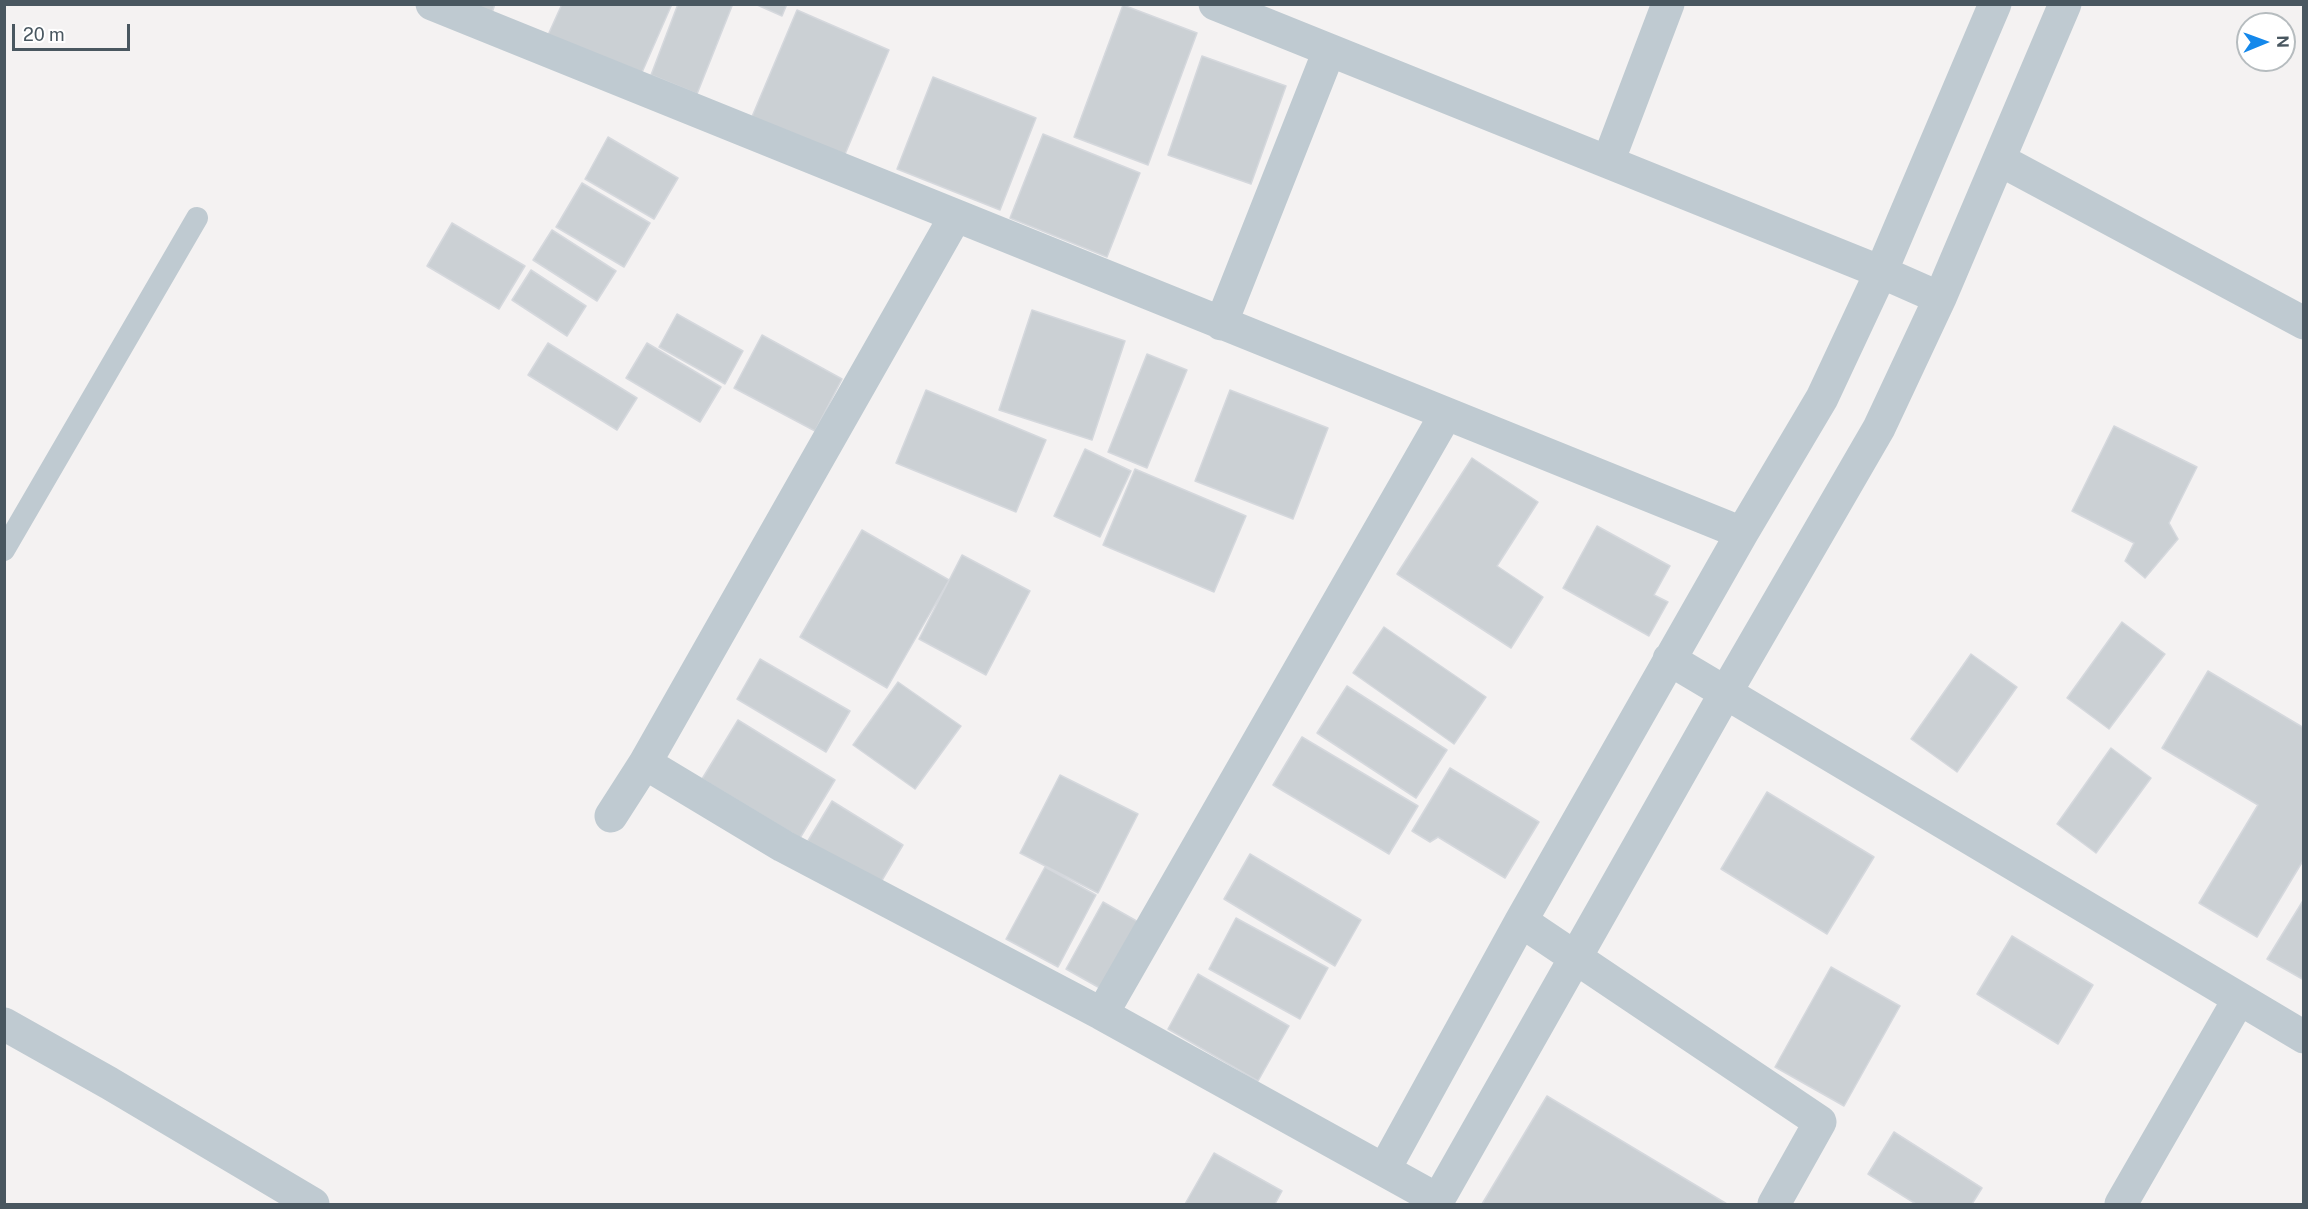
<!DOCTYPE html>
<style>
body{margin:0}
#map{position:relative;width:2308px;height:1209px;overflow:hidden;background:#f4f2f2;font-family:"Public Sans",sans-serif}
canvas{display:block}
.frame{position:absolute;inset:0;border:6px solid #495760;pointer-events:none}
.north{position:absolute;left:2236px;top:12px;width:60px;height:60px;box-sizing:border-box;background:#fff;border:2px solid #b6bcbf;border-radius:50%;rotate:89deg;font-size:16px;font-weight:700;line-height:24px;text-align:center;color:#495760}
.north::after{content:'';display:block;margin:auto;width:21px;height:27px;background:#1488eb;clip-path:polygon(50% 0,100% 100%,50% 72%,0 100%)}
.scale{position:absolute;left:12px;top:24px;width:118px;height:27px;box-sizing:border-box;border:3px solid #495760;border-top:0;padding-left:8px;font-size:18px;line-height:21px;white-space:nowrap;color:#495760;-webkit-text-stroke:4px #fff;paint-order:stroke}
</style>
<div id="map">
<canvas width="2308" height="1209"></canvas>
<div class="frame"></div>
<div class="north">N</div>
<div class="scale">20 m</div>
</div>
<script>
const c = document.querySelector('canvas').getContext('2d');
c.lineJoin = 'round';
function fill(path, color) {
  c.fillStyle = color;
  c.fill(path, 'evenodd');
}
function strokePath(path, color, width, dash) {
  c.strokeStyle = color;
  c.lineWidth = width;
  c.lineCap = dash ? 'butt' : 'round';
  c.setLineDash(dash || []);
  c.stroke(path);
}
const building = new Path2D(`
 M471 4H495L492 13Z
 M562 4H672L640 77 548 35Z
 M678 4H728L732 6 697 94 651 75Z
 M755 4H787L782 16Z
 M1123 5 1197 33 1148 165 1074 137Z
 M797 10 889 50 843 159 751 119Z
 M1202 56 1286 86 1251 184 1168 155Z
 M933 77 1036 118 1000 210 897 169Z
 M1043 134 1140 173 1107 257 1010 218Z
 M608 137 678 178 654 219 585 179Z
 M582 183 650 223 624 267 556 227Z
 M452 223 525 266 499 309 427 266Z
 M552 230 616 271 597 301 533 260Z
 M531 270 586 306 567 336 512 300Z
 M1032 310 1125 341 1092 440 999 410Z
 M677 314 743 351 725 384 659 347Z
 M762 335 842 379 815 431 734 388Z
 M548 343 637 398 617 430 528 375Z
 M647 343 721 387 700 422 626 378Z
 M1147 354 1187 370 1147 468 1108 452Z
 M926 390 1046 440 1016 512 896 463Z
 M1230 390 1328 428 1293 519 1195 481Z
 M2114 426 2197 467 2169 523 2178 539 2145 578 2125 561 2134 543 2072 511Z
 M1085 449 1131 471 1100 537 1054 516Z
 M1472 458 1538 502 1497 566 1543 597 1511 648 1397 574Z
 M1135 469 1246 516 1214 592 1103 545Z
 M1597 526 1670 566 1654 595 1668 602 1649 636 1563 588Z
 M862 530 949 580 887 688 800 637Z
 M962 555 1030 591 986 675 919 639Z
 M2122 622 2165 654 2109 729 2067 698Z
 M1384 627 1486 697 1454 744 1353 673Z
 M1971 654 2017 687 1957 772 1911 739Z
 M760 659 850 711 826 752 737 699Z
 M2208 671 2304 728V859L2257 937 2199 903 2258 805 2162 748Z
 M898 682 961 726 915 789 853 745Z
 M1347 686 1447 750 1416 798 1317 733Z
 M738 720 835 780 800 838 702 779Z
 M1302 737 1418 806 1389 854 1273 785Z
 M2111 748 2151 778 2096 853 2057 824Z
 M1450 768 1539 822 1505 878 1438 837 1430 842 1412 831Z
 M1060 775 1138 814 1098 893 1020 853Z
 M1767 792 1874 857 1827 934 1721 869Z
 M832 801 903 845 878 887 806 844Z
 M1250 854 1361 920 1335 966 1224 899Z
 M1045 867 1096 895 1058 967 1006 939Z
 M2304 899V980L2267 959Z
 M1103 902 1142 924 1105 991 1066 969Z
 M1236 918 1328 968 1300 1019 1209 969Z
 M2012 936 2093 985 2058 1044 1977 994Z
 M1831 967 1900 1006 1844 1106 1775 1067Z
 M1198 974 1289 1026 1258 1081 1168 1029Z
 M1547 1096 1727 1204H1482Z
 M1894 1132 1982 1188 1972 1204H1916L1868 1174Z
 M1214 1153 1282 1191 1275 1204H1185Z`);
fill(building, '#cbd0d4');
strokePath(building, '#d5d8dd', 1.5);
strokePath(new Path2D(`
 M4 550 197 218`), '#bfcad1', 22);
strokePath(new Path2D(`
 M432 4 1742 533
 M1215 4 1881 272 1940 298
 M2000 160 2304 323
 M1608 162 1668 4
 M1221 324 1329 51
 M1669 659 2304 1037
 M645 763 783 846 1102 1014 1446 414
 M611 816 645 763 955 217
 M1521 921 1820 1122 1774 1204
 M1102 1014 1438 1200 1726 692 1879 428 1940 298 2065 4
 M4 1024 109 1083 313 1204
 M1384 1170 1521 921 1742 533 1822 398 1881 272 1995 4
 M2121 1204 2239 999`), '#bfcad1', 33);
</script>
